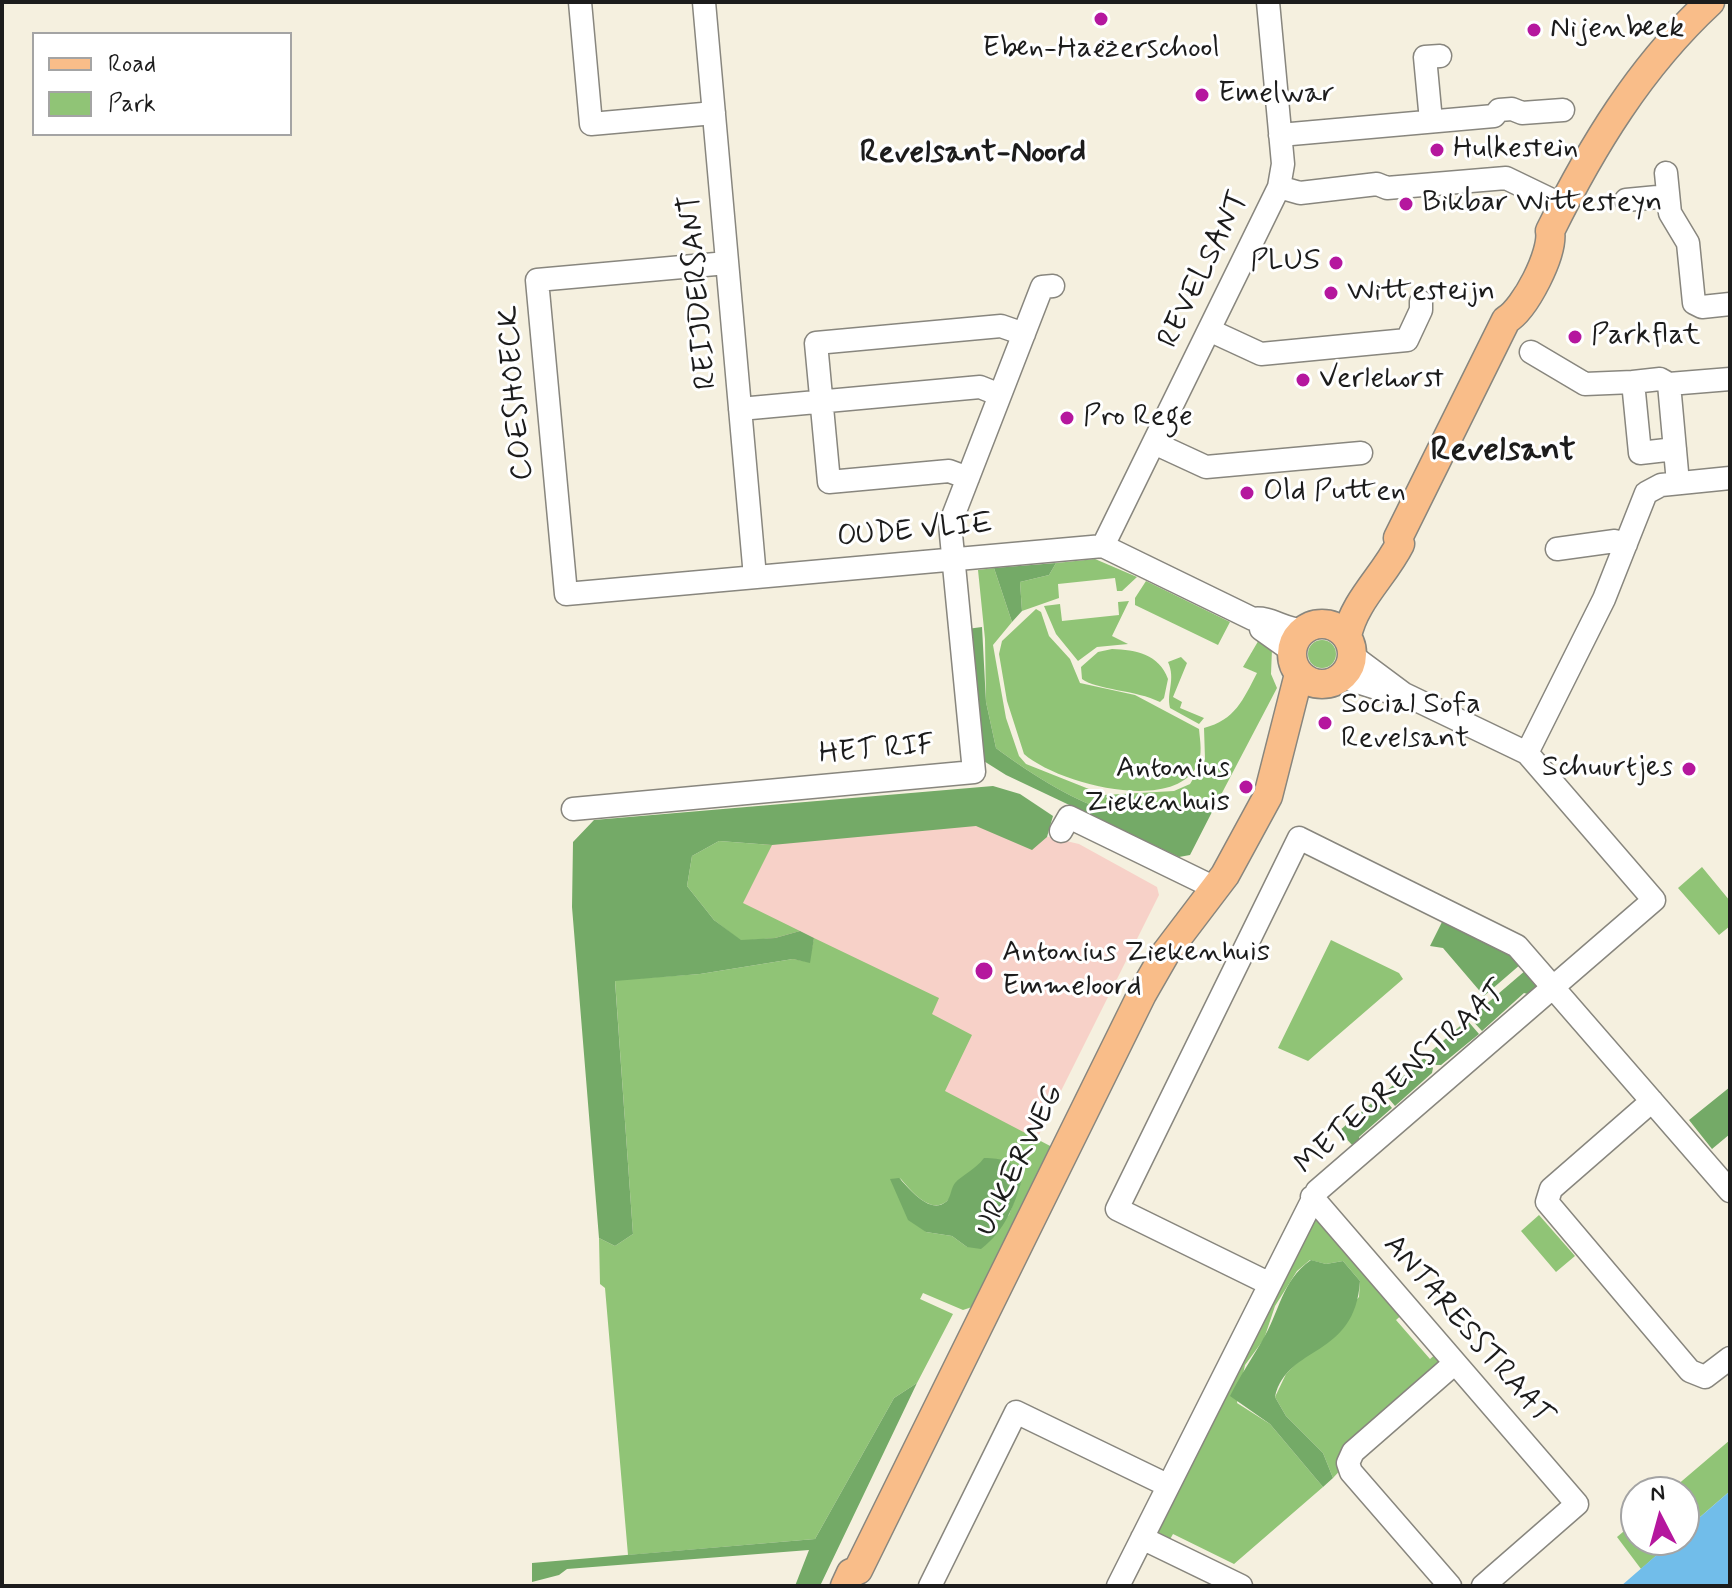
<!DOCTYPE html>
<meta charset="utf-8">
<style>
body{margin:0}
#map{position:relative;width:1732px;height:1588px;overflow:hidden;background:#f5f0df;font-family:Mynerve,sans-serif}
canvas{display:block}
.frame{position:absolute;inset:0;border:4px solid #1c1c1c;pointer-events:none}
.legend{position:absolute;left:32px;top:32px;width:260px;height:104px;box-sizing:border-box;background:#fff;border:2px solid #a4a4a4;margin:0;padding:10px 14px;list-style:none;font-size:24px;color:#1c1c1c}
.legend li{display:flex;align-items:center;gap:16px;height:40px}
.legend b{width:40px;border:2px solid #a4a4a4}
.north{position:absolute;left:1620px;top:1476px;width:80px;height:80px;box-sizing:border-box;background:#fff;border:2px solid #a4a4a4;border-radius:50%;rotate:354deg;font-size:22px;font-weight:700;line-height:32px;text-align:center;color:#1c1c1c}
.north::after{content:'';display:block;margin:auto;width:28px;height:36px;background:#b5179e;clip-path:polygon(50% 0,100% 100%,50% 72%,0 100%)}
</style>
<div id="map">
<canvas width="1732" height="1588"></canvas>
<div class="frame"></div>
<ul class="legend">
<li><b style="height:10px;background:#f9bd89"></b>Road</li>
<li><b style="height:22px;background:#90c476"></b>Park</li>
</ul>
<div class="north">N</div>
</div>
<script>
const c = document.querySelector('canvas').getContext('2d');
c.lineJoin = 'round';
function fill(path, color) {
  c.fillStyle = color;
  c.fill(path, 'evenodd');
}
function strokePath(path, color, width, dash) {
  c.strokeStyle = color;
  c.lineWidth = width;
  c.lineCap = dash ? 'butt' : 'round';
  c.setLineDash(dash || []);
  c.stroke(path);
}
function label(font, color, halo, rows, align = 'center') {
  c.font = font + ' Mynerve,sans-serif';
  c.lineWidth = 6;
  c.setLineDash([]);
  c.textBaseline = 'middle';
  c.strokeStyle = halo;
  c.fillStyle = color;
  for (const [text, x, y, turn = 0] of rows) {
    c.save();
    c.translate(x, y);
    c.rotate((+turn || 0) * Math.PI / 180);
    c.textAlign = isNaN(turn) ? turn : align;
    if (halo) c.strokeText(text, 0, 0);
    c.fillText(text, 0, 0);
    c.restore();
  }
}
fill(new Path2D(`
 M975 820 1079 844 1157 887 1159 895 1033 1147 936 1089 730 905 768 837Z`), '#f7d1c8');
fill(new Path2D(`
 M1095 559 1137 577 1122 591H1117L1115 578 1058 584 1059 598 1022 611 1020 582 1049 575 1056 563Z
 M994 568 1012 622 993 645 1006 718 1019 756 1026 764 1104 795 1174 791 1190 784 1205 759 1204 728C1235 720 1243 700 1257 673L1243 667 1260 638 1272 649 1271 674 1277 688 1212 812C1178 792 1139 815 1103 808 1077 804 1018 765 996 748L986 702 985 639 978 570Z
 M1146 581 1230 622 1218 645 1135 605V598Z
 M1129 601 1112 636 1128 644 1097 647 1078 661 1056 634 1044 606 1060 604 1062 621 1119 615 1118 602Z
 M1036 609 1041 612 1049 636 1070 659 1080 683 1135 695 1199 729C1200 741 1203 755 1197 766 1171 814 1057 783 1024 754L1007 701 999 654 1002 641Z
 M1308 654a14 14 0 1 1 28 0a14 14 0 1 1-28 0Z
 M1112 649C1136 650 1159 654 1168 679L1164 698 1160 702C1136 690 1097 690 1082 679L1081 667 1098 652Z
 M1181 657 1187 663 1173 697 1182 702 1180 708 1204 718 1199 724 1170 708C1166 692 1176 680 1168 662Z
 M719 841 772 845 743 903 800 931 775 938 741 941 714 920 687 886 692 856Z
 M1702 867 1730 901V926L1719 935 1678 888Z
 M814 938 939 998 932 1014 972 1035 945 1091 1054 1148 978 1305 963 1310 923 1293 920 1299 953 1314 917 1383 894 1398 815 1539 628 1555 605 1288 600 1284 599 1238 615 1246 633 1234 615 980 700 974 793 959 809 962ZM973 1173 1023 1176 1009 1215 967 1247 952 1236 926 1232 900 1178C910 1189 931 1217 948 1200 960 1187 949 1186 973 1173Z
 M1331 940 1399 973 1403 979 1308 1061 1278 1048Z
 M1539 1215 1575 1256 1556 1272 1521 1231Z
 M1314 1218 1404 1313 1396 1320 1430 1359 1438 1352 1442 1361 1333 1478 1323 1453 1286 1416 1275 1397 1286 1374 1359 1297 1360 1281 1343 1261 1326 1264 1310 1260 1297 1271 1275 1306 1264 1339 1245 1365 1237 1403 1270 1424 1323 1487 1234 1564 1173 1534 1168 1543 1158 1535 1162 1516 1165 1518Z
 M1730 1440V1491L1684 1531V1492H1669Z
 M1636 1521V1540H1674L1641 1569 1617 1537Z`), '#90c476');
fill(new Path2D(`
 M1056 563 1049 575 1020 582 1022 611 1012 622 994 568Z
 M982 627 986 702 996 748C1018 765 1077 804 1103 808 1139 815 1178 792 1212 812L1190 855 1179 857 1006 775 979 758 967 629Z
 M993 786 1020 794 1053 816 1047 837 1032 850 976 826 772 845 719 841 692 856 687 886 714 920 741 940 775 938 800 931 814 938 810 963 793 959 700 974 615 981 633 1234 615 1246 599 1238 572 907 573 842 594 820Z
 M1443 920 1505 951 1521 964 1484 996 1443 948 1430 946Z
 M1526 970 1538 984 1531 995 1524 993 1482 1031 1470 1018Z
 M1467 1020 1479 1034 1441 1065H1436L1427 1055Z
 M1424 1058 1433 1068 1432 1073 1395 1106 1384 1093Z
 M1730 1087V1134L1712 1149 1689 1120Z
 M1381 1095 1392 1108 1359 1137V1143L1354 1147 1339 1131Z
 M984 1158C1002 1158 1013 1161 1023 1176 1015 1204 1005 1231 981 1249L967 1247 952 1236 926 1232 908 1220 890 1179 899 1178C910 1189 930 1216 947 1201 951 1196 951 1188 955 1183 962 1175 975 1170 984 1158Z
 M1311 1260 1326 1264 1343 1261 1360 1281C1355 1359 1287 1344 1275 1397L1286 1416 1323 1453 1333 1478 1323 1487 1270 1424 1230 1396C1240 1376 1251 1360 1262 1341 1280 1312 1281 1281 1311 1260Z
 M917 1383 820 1586H795L809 1550 567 1569 559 1575 532 1582V1563L815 1539 894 1398Z`), '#74aa67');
fill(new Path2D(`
 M1730 1491V1586H1621L1674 1540H1684V1531Z`), '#71bdea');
const minor = new Path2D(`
 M580 2 591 124 714 113
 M704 2 755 577
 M1431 121 1425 57 1440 56
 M1280 135 1494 116 1499 110 1512 109 1522 113 1563 110
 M1666 173 1670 213 1688 243 1694 303 1702 307 1730 304
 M1279 187 1300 193 1377 184 1387 188 1506 178 1562 205
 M1626 200 1668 196
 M727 263 537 280 566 594 1103 546 1253 619C1270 616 1286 631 1304 630
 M1209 330 1261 354 1407 340 1421 310V302
 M1531 352 1585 384 1633 382
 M1669 384 1678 483
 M740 409 980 387 1000 395
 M1154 443 1206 467 1361 453
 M1675 449 1640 453 1633 382 1660 379 1669 384 1730 379
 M968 478 949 471 829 482 816 343 1001 326 1024 334
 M1103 546 1279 187 1283 164 1268 2
 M1557 549 1615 541 1626 544
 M1261 629 1292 651
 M1342 677 1386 691
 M1527 753 1604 599 1646 493 1661 485 1730 478
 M573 809 974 772 950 524 1042 287 1053 286
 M1061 831 1069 817 1215 888
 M1652 1101 1551 1189 1547 1202 1690 1371 1705 1377 1730 1358
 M1312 1197 1577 1504 1483 1586
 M1268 1283 1117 1209 1299 838 1517 946 1730 1191
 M1142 1538 1241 1586
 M930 1586 1016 1412 1167 1485
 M1118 1586 1317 1191 1654 900 1527 753 1404 694 1353 656
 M1450 1586 1351 1472 1348 1463 1353 1452 1455 1363`);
const major = new Path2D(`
 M1292 654a30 30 0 1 1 60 0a30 30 0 1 1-60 0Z
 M1347 636C1354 601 1384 576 1400 544L1398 538 1506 320C1525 309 1554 253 1550 231 1592 146 1640 67 1710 2
 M845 1586 851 1573 858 1570 1142 994 1165 954 1225 875 1268 796 1299 674`);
strokePath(minor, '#88867e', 25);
strokePath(major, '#88867e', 31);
strokePath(minor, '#fff', 22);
strokePath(major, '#f9bd89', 28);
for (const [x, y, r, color] of [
 [1101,19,8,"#b5179e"],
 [1534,30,8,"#b5179e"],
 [1202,95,8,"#b5179e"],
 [1437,150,8,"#b5179e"],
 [1406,204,8,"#b5179e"],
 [1336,263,8,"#b5179e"],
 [1331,293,8,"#b5179e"],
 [1575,337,8,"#b5179e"],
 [1303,380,8,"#b5179e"],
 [1067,418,8,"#b5179e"],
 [1247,493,8,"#b5179e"],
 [1325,723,8,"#b5179e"],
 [1689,769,8,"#b5179e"],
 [1246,787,8,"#b5179e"],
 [984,971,10,"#b5179e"]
]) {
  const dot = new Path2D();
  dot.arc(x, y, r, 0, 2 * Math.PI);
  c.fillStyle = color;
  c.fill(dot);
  strokePath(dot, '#fff', 3);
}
label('30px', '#1c1c1c', '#fff', [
 ["Nijenbeek",1550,30],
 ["Eben-Haëzerschool",1101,50,"center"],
 ["Emelwar",1218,95],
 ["Hulkestein",1453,150],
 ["Bikbar Wittesteyn",1422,204],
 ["PLUS",1320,263,"right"],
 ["Wittesteijn",1347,293],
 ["Parkflat",1591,337],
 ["Verlehorst",1319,380],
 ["Pro Rege",1083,418],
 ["Old Putten",1263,493],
 ["Social Sofa",1341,706],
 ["Revelsant",1341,740],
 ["Schuurtjes",1673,769,"right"],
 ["Antonius",1230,770,"right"],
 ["Ziekenhuis",1230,804,"right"],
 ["Antonius Ziekenhuis",1002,954],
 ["Emmeloord",1002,988]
], 'left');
label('30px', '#1c1c1c', '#fff', [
 ["REVELSANT",1205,270,-64],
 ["REIJDERSANT",700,292,-95],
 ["COESHOECK",517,393,-95],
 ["OUDE VLIE",915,532,-5],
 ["HET RIF",877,751,-5],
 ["METEORENSTRAAT",1402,1079,-42],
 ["URKERWEG",1021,1161,-64],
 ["ANTARESSTRAAT",1467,1331,49]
]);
label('bold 32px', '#1c1c1c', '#fff', [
 ["Revelsant-Noord",973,154]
]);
label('bold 34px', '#1c1c1c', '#fff', [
 ["Revelsant",1503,452]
]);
</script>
